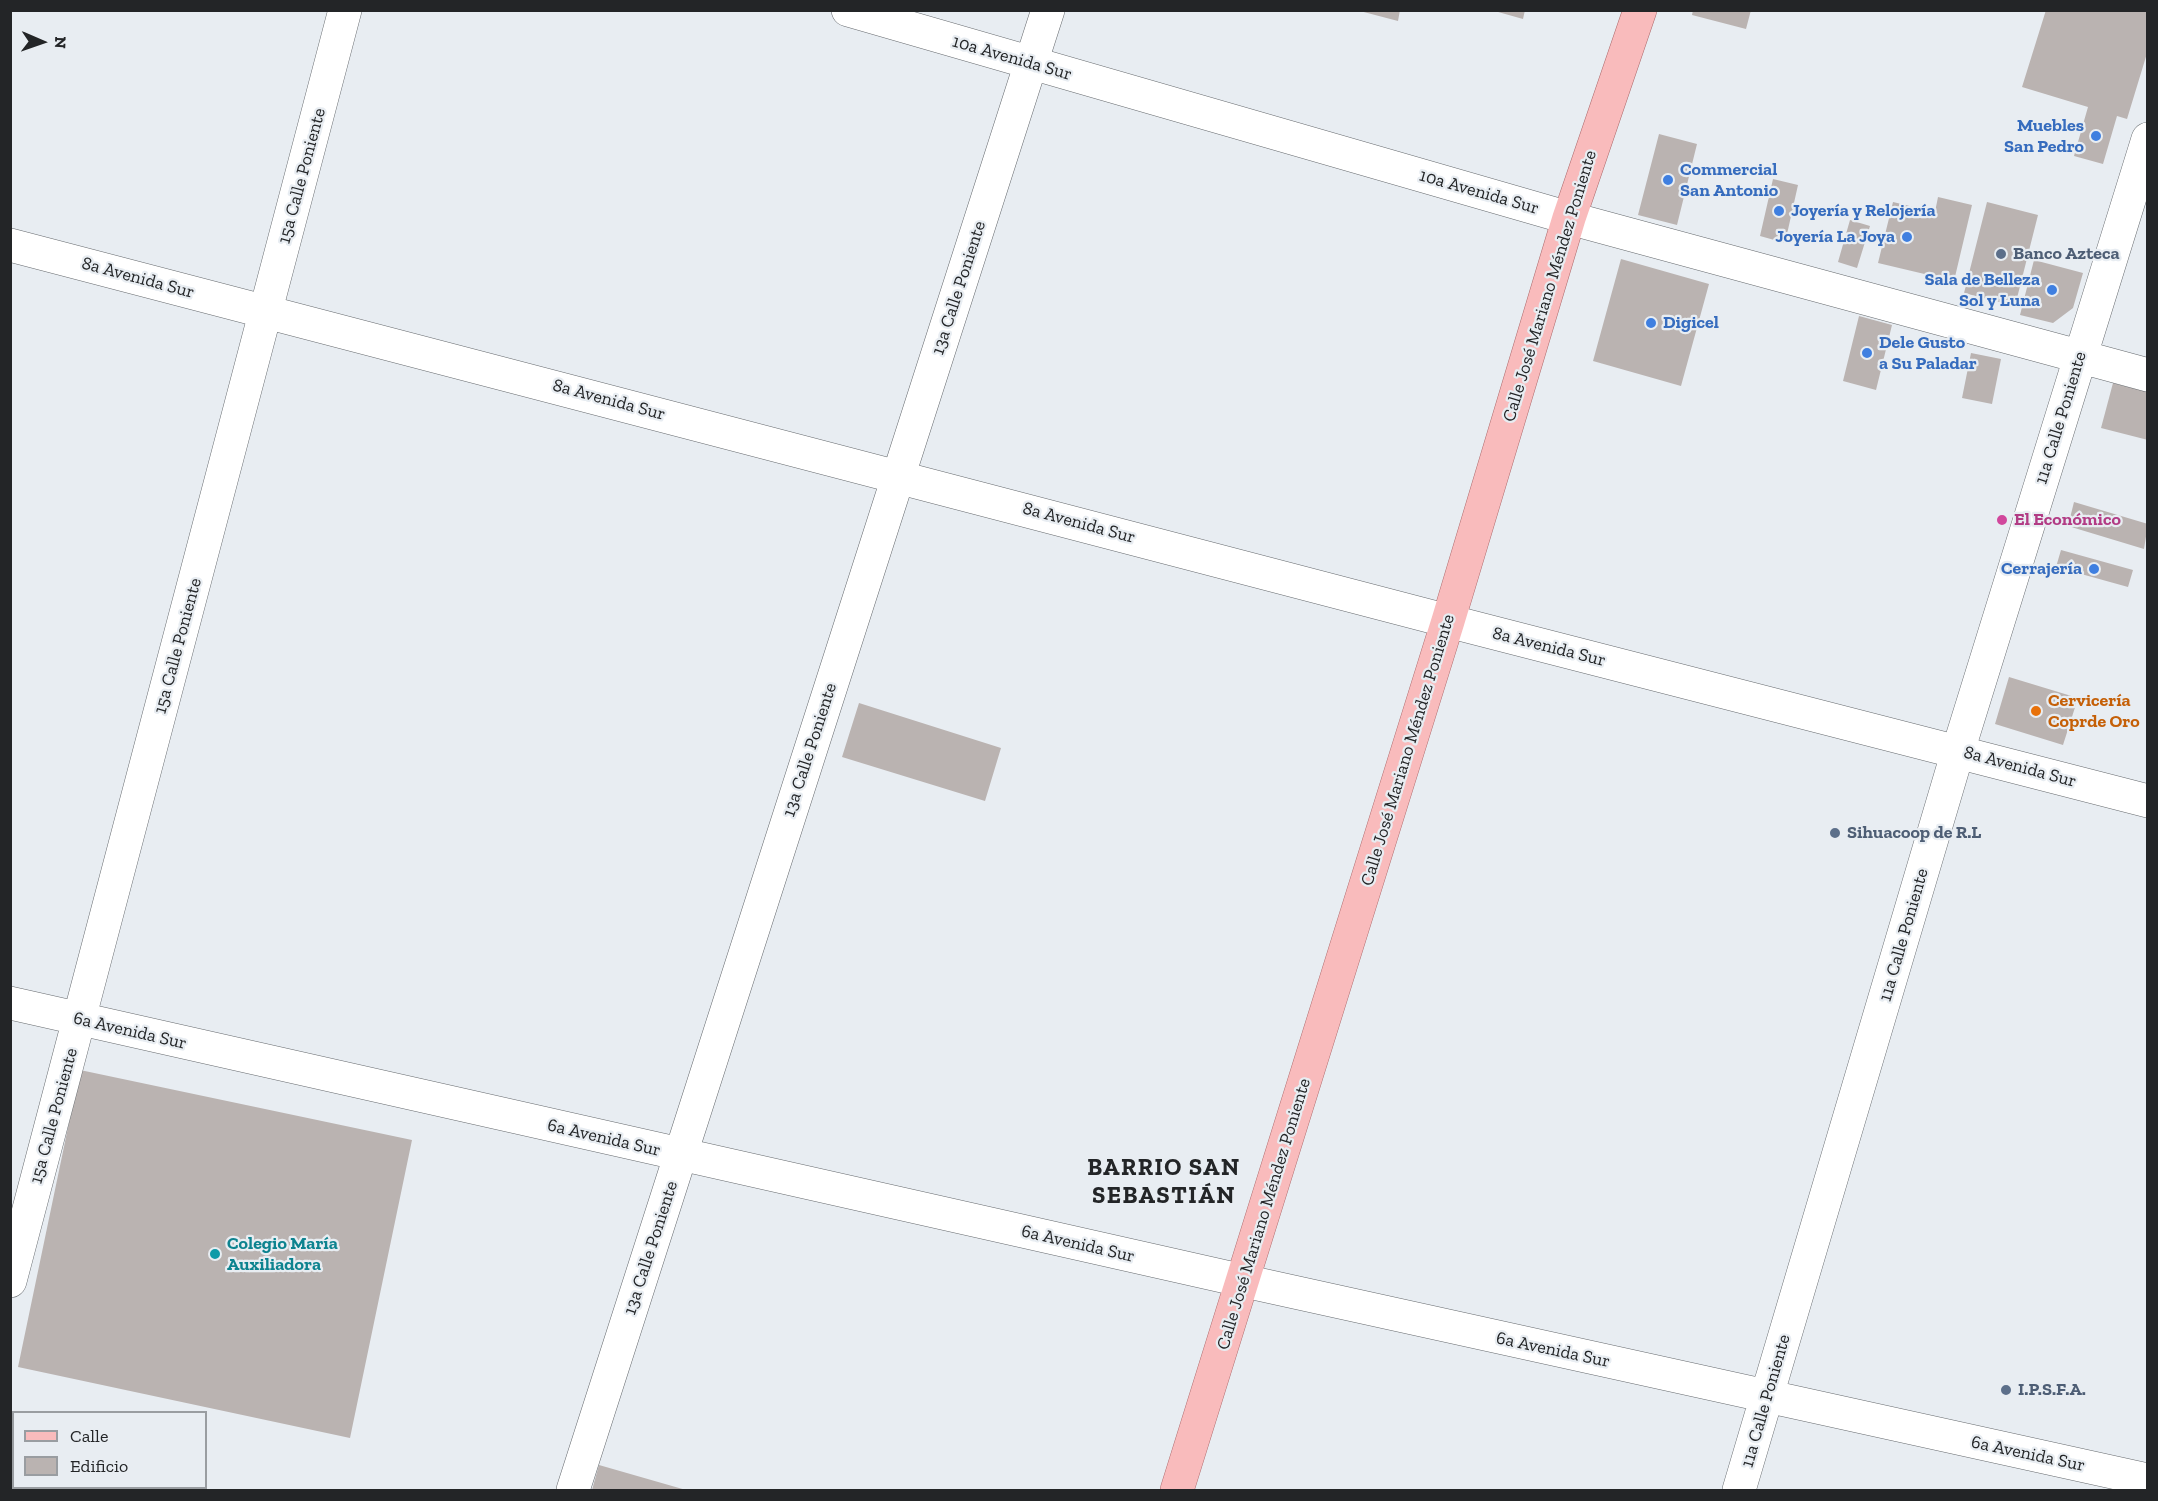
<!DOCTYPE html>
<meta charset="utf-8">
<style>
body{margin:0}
#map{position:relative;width:2158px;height:1501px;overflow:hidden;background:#e8edf2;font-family:"Zilla Slab",serif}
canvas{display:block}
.frame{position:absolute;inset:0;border:12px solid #232527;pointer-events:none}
.legend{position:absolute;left:12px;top:1411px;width:195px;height:78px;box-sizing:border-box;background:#e8edf2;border:2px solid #999da1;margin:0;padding:8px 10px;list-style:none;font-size:18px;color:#232527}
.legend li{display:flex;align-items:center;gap:12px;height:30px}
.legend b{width:30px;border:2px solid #999da1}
.north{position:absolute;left:12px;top:12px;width:60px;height:60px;-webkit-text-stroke:4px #e8edf2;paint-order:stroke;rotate:92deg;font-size:16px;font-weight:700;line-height:24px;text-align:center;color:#232527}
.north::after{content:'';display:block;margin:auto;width:21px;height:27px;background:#232527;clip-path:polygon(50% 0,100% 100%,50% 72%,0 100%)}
</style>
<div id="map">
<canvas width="2158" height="1501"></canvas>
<div class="frame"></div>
<ul class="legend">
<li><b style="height:8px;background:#f9bbbc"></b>Calle</li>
<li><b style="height:16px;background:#bab3b1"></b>Edificio</li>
</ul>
<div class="north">N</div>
</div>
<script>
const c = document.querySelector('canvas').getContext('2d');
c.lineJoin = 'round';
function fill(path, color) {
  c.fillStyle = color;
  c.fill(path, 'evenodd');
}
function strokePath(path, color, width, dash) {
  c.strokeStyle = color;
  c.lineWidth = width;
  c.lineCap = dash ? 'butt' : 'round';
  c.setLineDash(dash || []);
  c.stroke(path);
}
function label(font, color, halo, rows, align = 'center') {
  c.font = font + ' "Zilla Slab",serif';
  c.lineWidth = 4.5;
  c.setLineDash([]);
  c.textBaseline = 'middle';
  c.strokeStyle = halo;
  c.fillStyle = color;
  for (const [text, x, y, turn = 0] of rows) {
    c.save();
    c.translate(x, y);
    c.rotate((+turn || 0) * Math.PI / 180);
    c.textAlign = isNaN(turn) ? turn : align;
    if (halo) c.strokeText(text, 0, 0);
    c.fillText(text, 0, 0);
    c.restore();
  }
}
fill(new Path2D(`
 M1356 10H1400L1398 21Z
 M1491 10H1525L1523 19Z
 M1693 10H1751L1746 29 1692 15Z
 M2046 10H2148V50L2127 119 2117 116 2103 164 2074 156 2088 107 2022 87Z
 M1659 134 1697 144 1677 225 1638 215Z
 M1773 179 1798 185 1785 243 1760 236Z
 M1938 197 1972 205 1954 281 1878 263 1893 202 1935 212Z
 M1987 202 2038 215 2015 306 1964 293Z
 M1850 220 1870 226 1857 268 1838 262Z
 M1621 259 1709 284 1681 386 1593 361Z
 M2034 260 2083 273 2073 308 2053 323 2020 315Z
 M1859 316 1892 325 1876 390 1843 381Z
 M1971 353 2001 359 1992 404 1962 398Z
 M2113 383 2148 392V440L2101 428Z
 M2074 502 2148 524 2144 549 2068 526Z
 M2061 550 2133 570 2128 587 2056 567Z
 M2009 677 2078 698 2063 745 1995 724Z
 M859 703 1001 748 985 801 842 757Z
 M80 1070 412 1140 350 1438 18 1367Z
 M599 1465 686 1490H592Z`), '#bab3b1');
const minor = new Path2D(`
 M848 10 1569 218 2148 375
 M10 1003 1244 1281 2148 1480
 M10 1281 345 10
 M10 1456H14
 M157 1488 171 1490
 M573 1490 1048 10
 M1739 1490 1958 751 2148 139`);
const tertiary = new Path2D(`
 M10 245 1448 621 2148 801`);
const primary = new Path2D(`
 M1177 1490 1448 621 1569 218 1640 10`);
strokePath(minor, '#676b6f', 34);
strokePath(tertiary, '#676b6f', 34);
strokePath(primary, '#ac696b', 34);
strokePath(minor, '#fff', 33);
strokePath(tertiary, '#fff', 33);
strokePath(primary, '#f9bbbc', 33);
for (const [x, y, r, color] of [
 [2096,136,6,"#3f7fe0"],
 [1668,180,6,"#3f7fe0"],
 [1779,211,6,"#3f7fe0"],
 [1907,237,6,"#3f7fe0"],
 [2001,254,6,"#5c6f8a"],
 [2052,290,6,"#3f7fe0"],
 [1651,323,6,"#3f7fe0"],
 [1867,353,6,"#3f7fe0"],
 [2002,520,6,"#d1479c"],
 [2094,569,6,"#3f7fe0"],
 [2036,711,6,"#e8710a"],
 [1835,833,6,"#5c6f8a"],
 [215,1254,6,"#0f9aa8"],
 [2006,1390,6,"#5c6f8a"]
]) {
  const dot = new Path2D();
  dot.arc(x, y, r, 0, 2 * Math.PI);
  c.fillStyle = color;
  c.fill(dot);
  strokePath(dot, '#e8edf2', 2);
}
label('18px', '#232527', '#e8edf2', [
 ["10a Avenida Sur",1012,58,16],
 ["15a Calle Poniente",302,176,-75],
 ["10a Avenida Sur",1479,192,16],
 ["8a Avenida Sur",138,278,15],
 ["Calle José Mariano Méndez Poniente",1550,286,-73],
 ["13a Calle Poniente",959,288,-72],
 ["8a Avenida Sur",609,400,15],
 ["11a Calle Poniente",2061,418,-73],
 ["8a Avenida Sur",1079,523,15],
 ["15a Calle Poniente",178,646,-75],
 ["8a Avenida Sur",1549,647,14],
 ["13a Calle Poniente",810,750,-72],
 ["Calle José Mariano Méndez Poniente",1408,750,-73],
 ["8a Avenida Sur",2020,767,15],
 ["11a Calle Poniente",1904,935,-74],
 ["6a Avenida Sur",130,1031,13],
 ["15a Calle Poniente",54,1116,-75],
 ["6a Avenida Sur",604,1138,13],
 ["Calle José Mariano Méndez Poniente",1264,1214,-73],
 ["6a Avenida Sur",1078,1244,13],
 ["13a Calle Poniente",651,1248,-72],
 ["6a Avenida Sur",1553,1350,12],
 ["11a Calle Poniente",1766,1401,-74],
 ["6a Avenida Sur",2028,1454,12]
]);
label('bold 18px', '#366cbe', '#e8edf2', [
 ["Muebles",2084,126],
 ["San Pedro",2084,147],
 ["Commercial",1680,170,"left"],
 ["San Antonio",1680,191,"left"],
 ["Joyería y Relojería",1791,211,"left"],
 ["Joyería La Joya",1895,237],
 ["Sala de Belleza",2040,280],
 ["Sol y Luna",2040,301],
 ["Digicel",1663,323,"left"],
 ["Dele Gusto",1879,343,"left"],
 ["a Su Paladar",1879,364,"left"],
 ["Cerrajería",2082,569]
], 'right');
label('bold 18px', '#4e5e75', '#e8edf2', [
 ["Banco Azteca",2013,254],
 ["Sihuacoop de R.L",1847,833],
 ["I.P.S.F.A.",2018,1390]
], 'left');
label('bold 18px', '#b23c85', '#e8edf2', [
 ["El Económico",2014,520]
], 'left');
label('bold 18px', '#c56008', '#e8edf2', [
 ["Cervicería",2048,701],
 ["Coprde Oro",2048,722]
], 'left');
label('bold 18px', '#0d838f', '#e8edf2', [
 ["Colegio María",227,1244],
 ["Auxiliadora",227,1265]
], 'left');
c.letterSpacing = '1.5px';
label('bold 24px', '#232527', '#e8edf2', [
 ["BARRIO SAN",1164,1168],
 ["SEBASTIÁN",1164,1196]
]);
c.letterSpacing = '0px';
</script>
